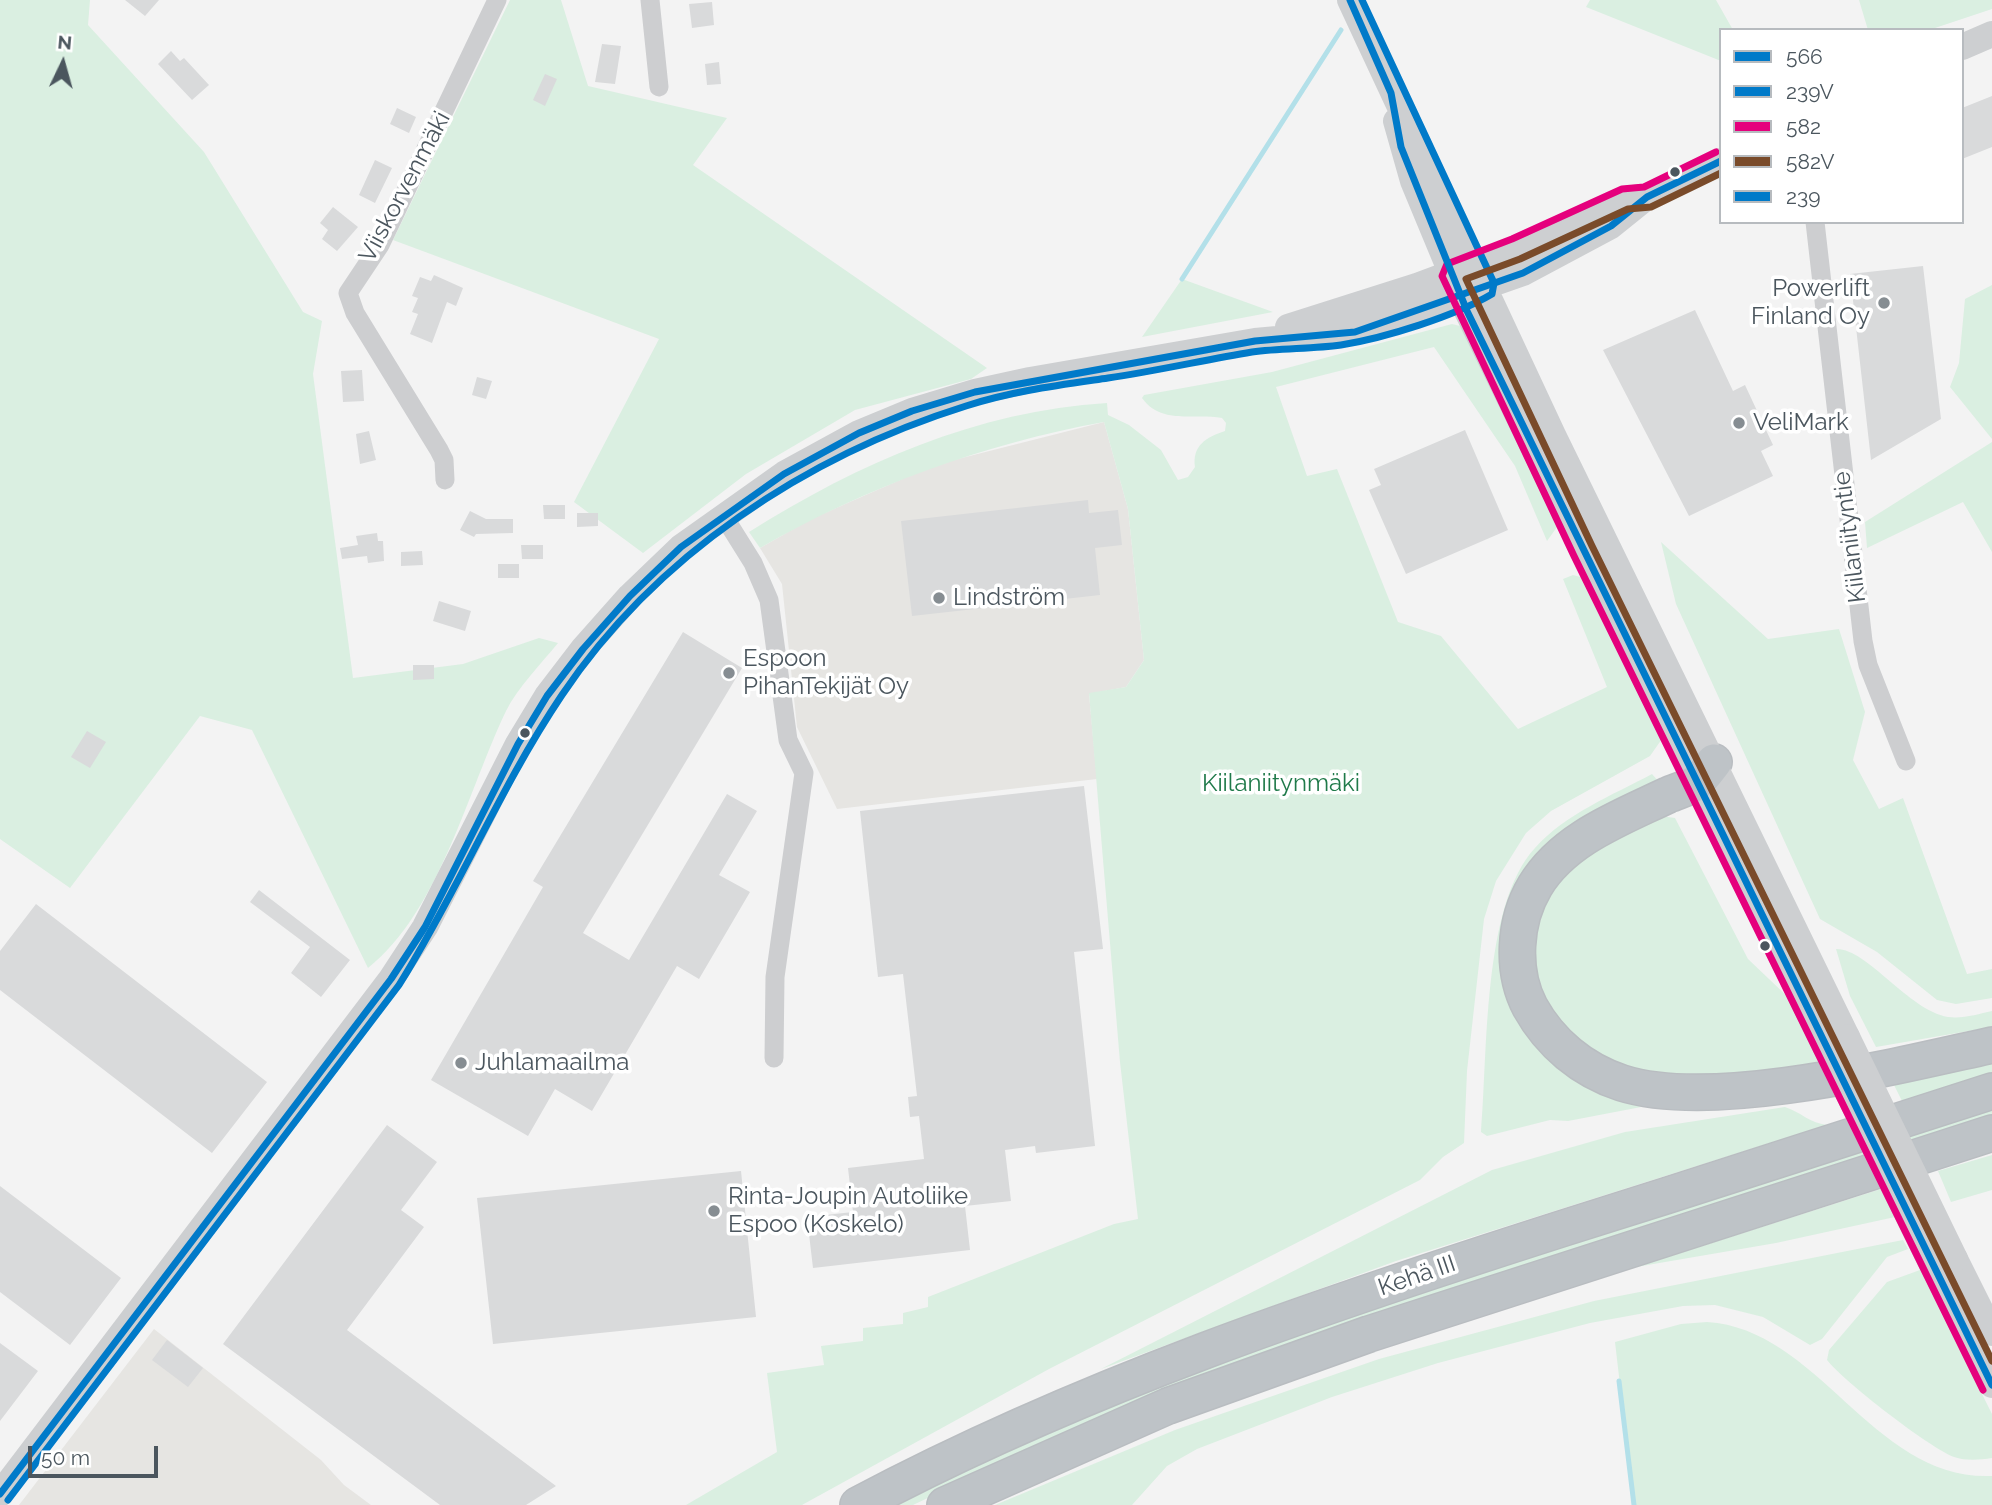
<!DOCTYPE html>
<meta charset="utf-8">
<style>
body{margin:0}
#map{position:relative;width:1992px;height:1505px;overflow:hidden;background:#f3f3f3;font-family:Raleway,sans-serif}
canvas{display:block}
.legend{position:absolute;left:1719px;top:28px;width:245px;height:196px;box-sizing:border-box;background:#fff;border:2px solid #b7bbbf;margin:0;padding:9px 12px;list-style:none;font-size:21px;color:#4b565e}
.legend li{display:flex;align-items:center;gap:14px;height:35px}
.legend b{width:35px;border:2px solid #b7bbbf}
.north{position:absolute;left:28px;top:28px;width:70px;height:70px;-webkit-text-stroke:5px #fff;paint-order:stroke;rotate:5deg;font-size:19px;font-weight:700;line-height:28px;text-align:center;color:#4b565e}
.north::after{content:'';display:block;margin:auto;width:24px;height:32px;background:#4b565e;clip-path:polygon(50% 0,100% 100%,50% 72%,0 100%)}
.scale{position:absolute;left:28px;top:1446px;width:130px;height:32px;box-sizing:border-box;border:4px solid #4b565e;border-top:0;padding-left:9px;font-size:21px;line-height:24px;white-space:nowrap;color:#4b565e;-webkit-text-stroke:5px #fff;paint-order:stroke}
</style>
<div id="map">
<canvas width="1992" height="1505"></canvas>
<ul class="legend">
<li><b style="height:9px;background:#007ac9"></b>566</li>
<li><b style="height:9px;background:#007ac9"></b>239V</li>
<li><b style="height:9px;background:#e5007d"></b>582</li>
<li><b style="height:9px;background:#7a4b2a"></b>582V</li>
<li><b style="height:9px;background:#007ac9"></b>239</li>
</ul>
<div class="north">N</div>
<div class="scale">50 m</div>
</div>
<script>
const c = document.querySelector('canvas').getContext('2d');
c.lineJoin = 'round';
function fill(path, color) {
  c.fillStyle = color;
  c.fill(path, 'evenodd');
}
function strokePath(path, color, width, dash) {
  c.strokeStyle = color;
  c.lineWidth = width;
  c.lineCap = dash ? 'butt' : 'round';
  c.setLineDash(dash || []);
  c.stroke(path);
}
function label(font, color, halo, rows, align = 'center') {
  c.font = font + ' Raleway,sans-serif';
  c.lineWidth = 7;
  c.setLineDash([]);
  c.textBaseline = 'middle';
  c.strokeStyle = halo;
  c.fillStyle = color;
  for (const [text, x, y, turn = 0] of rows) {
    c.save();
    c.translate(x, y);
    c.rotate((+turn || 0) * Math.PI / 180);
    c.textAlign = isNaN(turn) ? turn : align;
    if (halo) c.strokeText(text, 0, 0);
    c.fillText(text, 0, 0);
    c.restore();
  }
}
fill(new Path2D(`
 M1104 422 1128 509 1144 660 1126 687 1089 694 1097 779 837 809 797 727 782 584 760 548 811 519 934 465Z
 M154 1329 321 1460 344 1485 371 1505H19Z`), '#e6e5e2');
fill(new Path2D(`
 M0 0H90L88 25 204 152 303 312 322 321 313 374 353 678 463 664 539 638 558 643C541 664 518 687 506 711 468 790 439 912 368 968L252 730 200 716 70 888 0 839Z
 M510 0H561L588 86 727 118 693 165 987 368 971 379 855 410 746 474 643 553 574 502 659 339 393 240Z
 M1590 0H1716L1733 30H1721V61L1586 7Z
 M1859 0H1992V9L1929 30H1868Z
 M1182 279 1273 312 1142 337Z
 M1992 285V439L1950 387 1959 363 1965 299Z
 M1452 324 1460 326 1558 516 1557 527 1547 541 1515 466 1434 347 1276 387 1307 476 1337 469 1398 622 1441 636 1518 729 1607 687 1563 579 1573 575 1588 579 1664 736 1650 756 1551 811 1526 833 1496 881 1484 919 1467 1071 1464 1143 1443 1157 1420 1180 1049 1369 802 1505H686L777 1452 767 1373 824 1365 821 1346 863 1341V1328L903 1324V1313L928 1307V1297L1114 1224 1138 1219 1120 1062 1089 693 1126 687 1144 660 1128 509 1104 422C983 444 866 487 760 548L749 532C859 463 977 411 1107 403L1108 415 1129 425 1161 450 1178 480 1188 477 1195 467C1192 446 1206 437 1225 431L1226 423 1222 418C1195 413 1161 425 1142 398L1144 395 1272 372Z
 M1992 442V552L1963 502 1867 548 1865 522Z
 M1661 542 1768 639 1839 629 1865 712 1853 760 1879 809 1903 798 1967 974 1992 969V998L1956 1004 1937 1000 1877 952 1820 919 1676 604Z
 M1652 774 1659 782 1562 839 1510 990 1662 1103 1568 1121 1550 1120 1487 1136 1481 1132C1488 1055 1482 905 1535 848 1565 814 1613 795 1652 774Z
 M1661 816 1675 818 1748 959 1790 999 1821 1065 1791 1071 1669 1078 1612 1064 1567 1038 1532 979 1535 911 1576 859Z
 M1836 949C1867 948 1908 1010 1948 1017 1963 1019 1978 1014 1992 1011V1027L1876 1047 1850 996Z
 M1992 1055V1072L1902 1101 1892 1081Z
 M1992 1105V1121L1041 1444 913 1505H883L1036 1431 1298 1328Z
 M1785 1107C1801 1112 1809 1123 1827 1125L1396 1261 1101 1369 1492 1170 1625 1132Z
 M1992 1155V1190L1951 1202 1938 1171Z
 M1881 1189 1895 1217 1776 1243 1636 1267Z
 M1903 1240 1908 1249 1887 1257 1822 1339 1810 1345 1763 1317 1715 1305 1683 1306 1590 1323 1438 1363 1332 1397 1197 1449 1167 1466 1132 1505H995L1175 1430 1379 1359 1594 1301Z
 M1920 1270 1992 1414V1458C1979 1460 1966 1461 1954 1457 1930 1448 1843 1381 1827 1360L1829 1350 1887 1282Z
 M1707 1322C1820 1329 1873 1481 1992 1476V1505H1634L1615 1342 1681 1324Z`), '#daefe1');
strokePath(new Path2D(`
 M1182 279 1341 30
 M1619 1381 1634 1505`), '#b3e0e9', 5);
fill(new Path2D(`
 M125 0H159L145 16Z
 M712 2 714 25 692 28 689 4Z
 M602 44 621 46 615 84 595 82Z
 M171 51 180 61 184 58 209 85 192 100 158 64Z
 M719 62 721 84 707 85 705 64Z
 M545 74 557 79 545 106 533 100Z
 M1992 96V147L1962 159V108Z
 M397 108 416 117 409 133 390 124Z
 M375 160 392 168 375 203 359 195Z
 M333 207 358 227 337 251 322 239 328 230 320 223Z
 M1923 266 1941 419 1871 460 1850 274Z
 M434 275 463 288 456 306 447 302 432 343 410 334 418 314 412 312 418 298 412 296 420 277 431 281Z
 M1695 310 1733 391 1745 385 1773 445 1761 451 1773 476 1689 516 1603 350Z
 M362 370 364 401 343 402 341 371Z
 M477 377 492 381 486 399 472 395Z
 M1465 430 1508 530 1406 574 1369 490 1381 485 1374 469Z
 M369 431 376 460 360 464 356 434Z
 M1088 500 1089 513 1118 510 1122 545 1095 548 1100 595 912 616 901 521Z
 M543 505H565V519H544Z
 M470 511 486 519H513V533L476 534 474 537 460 530Z
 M577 513H598V526L577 527Z
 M377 533 378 541H383L384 561 368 563 367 556 342 559 340 548 358 545 356 536Z
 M521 545H543V559H522Z
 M422 551 423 565 401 566V552Z
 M498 564H519V578H498Z
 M439 601 471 611 465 631 433 621Z
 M683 632 742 668 583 933 629 960 727 794 757 811 719 875 750 892 699 979 677 966 592 1111 555 1089 528 1136 431 1080 543 887 533 881Z
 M413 665H434V679L413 680Z
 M87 731 106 742 90 768 71 757Z
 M1084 786 1103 949 1074 952 1095 1146 1036 1153 1035 1146 1005 1150 1011 1201 965 1206 970 1250 813 1268 807 1217 853 1212 848 1168 924 1159 919 1116 910 1117 908 1097 917 1096 903 974 878 977 860 811Z
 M259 890 350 960 321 997 291 973 310 947 250 902Z
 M36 904 267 1082 212 1153 0 990V951Z
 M387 1125 437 1162 401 1210 424 1227 347 1330 556 1486 526 1505H440L223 1344Z
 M741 1171 756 1317 493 1344 477 1198Z
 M0 1186 121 1278 70 1345 0 1292Z
 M167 1340 203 1368 188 1387 152 1360Z
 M0 1343 38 1371 0 1421Z`), '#d9dadb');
const highway = new Path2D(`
 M1714 762C1709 768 1703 777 1697 782 1689 788 1677 791 1668 795 1620 818 1563 839 1535 886 1514 921 1511 971 1530 1007 1550 1043 1582 1070 1622 1083 1714 1112 1896 1066 1992 1045
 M858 1505C1082 1386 1323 1305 1564 1228 1707 1183 1850 1137 1992 1091
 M945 1505 1168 1406 1369 1334 1992 1133`);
strokePath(highway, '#b9bdc1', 38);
strokePath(new Path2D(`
 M650 0 659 87
 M1815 222 1863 641 1868 665 1906 761
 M445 480 444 460 439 450 355 313 348 293 380 245 497 0
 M723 515 753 563 769 600 788 740 804 773 775 977 774 1058`), '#cdced0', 19);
strokePath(new Path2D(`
 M1350 0 1553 435 1847 1037
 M1962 47 1992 34
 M1396 121 1413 181 1467 311 1825 1046
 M1288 327 1417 286 1516 249 1625 199 1642 197
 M1955 1259 1992 1333
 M1934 1269 1992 1385
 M0 1494 391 979 425 927 518 744 547 696 583 649 630 596 681 547 784 474 859 433 912 411 975 392 1030 380 1255 341 1355 332 1372 326 1523 273 1611 226 1647 197 1721 161`), '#cdcfd1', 26);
strokePath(highway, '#bec3c7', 35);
strokePath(new Path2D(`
 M1847 1037 1955 1259
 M1825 1046 1934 1269`), '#cdcfd1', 26);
strokePath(new Path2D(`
 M0 1494 391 979 425 927 518 744 547 696 583 649 630 596 681 547 784 474 859 433 912 411 975 392 1255 341 1355 332 1523 273 1611 226 1647 197 1721 161`), '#007ac9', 7);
strokePath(new Path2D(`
 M8 1500 399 985C458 891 500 787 562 695 656 555 806 456 966 406 1012 391 1060 385 1108 378 1156 371 1204 360 1252 352 1281 348 1312 349 1341 345 1385 338 1455 316 1492 294L1494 283 1362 0`), '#007ac9', 7);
strokePath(new Path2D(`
 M1716 152 1644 187 1622 189 1512 239 1447 264 1442 276 1574 556 1983 1390`), '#e5007d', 7);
strokePath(new Path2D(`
 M1721 173 1651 207 1628 209 1520 259 1466 279 1592 546 1992 1361`), '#7a4b2a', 7);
strokePath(new Path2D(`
 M1350 0 1391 93 1401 147 1467 311 1992 1385`), '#007ac9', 7);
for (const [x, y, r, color] of [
 [1675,172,6,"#4b565e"],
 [1884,303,7,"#868d92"],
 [1739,423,7,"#868d92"],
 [939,598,7,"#868d92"],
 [729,673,7,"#868d92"],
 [525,733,6,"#4b565e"],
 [1765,946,6,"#4b565e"],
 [461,1063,7,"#868d92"],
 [714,1211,7,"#868d92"]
]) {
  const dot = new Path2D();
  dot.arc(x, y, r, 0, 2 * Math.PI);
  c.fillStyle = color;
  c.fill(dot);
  strokePath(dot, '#fff', 2.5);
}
label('24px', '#4b565e', '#fff', [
 ["Viiskorvenmäki",405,187,-62],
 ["Kiilaniityntie",1850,537,-97],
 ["Kehä III",1417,1276,-19]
]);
label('24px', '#4b565e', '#fff', [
 ["Powerlift",1870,289,"right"],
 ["Finland Oy",1870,317,"right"],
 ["VeliMark",1753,423],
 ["Lindström",953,598],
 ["Espoon",743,659],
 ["PihanTekijät Oy",743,687],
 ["Juhlamaailma",475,1063],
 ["Rinta-Joupin Autoliike",728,1197],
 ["Espoo (Koskelo)",728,1225]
], 'left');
label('24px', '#207a4a', '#fff', [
 ["Kiilaniitynmäki",1281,784]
]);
</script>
